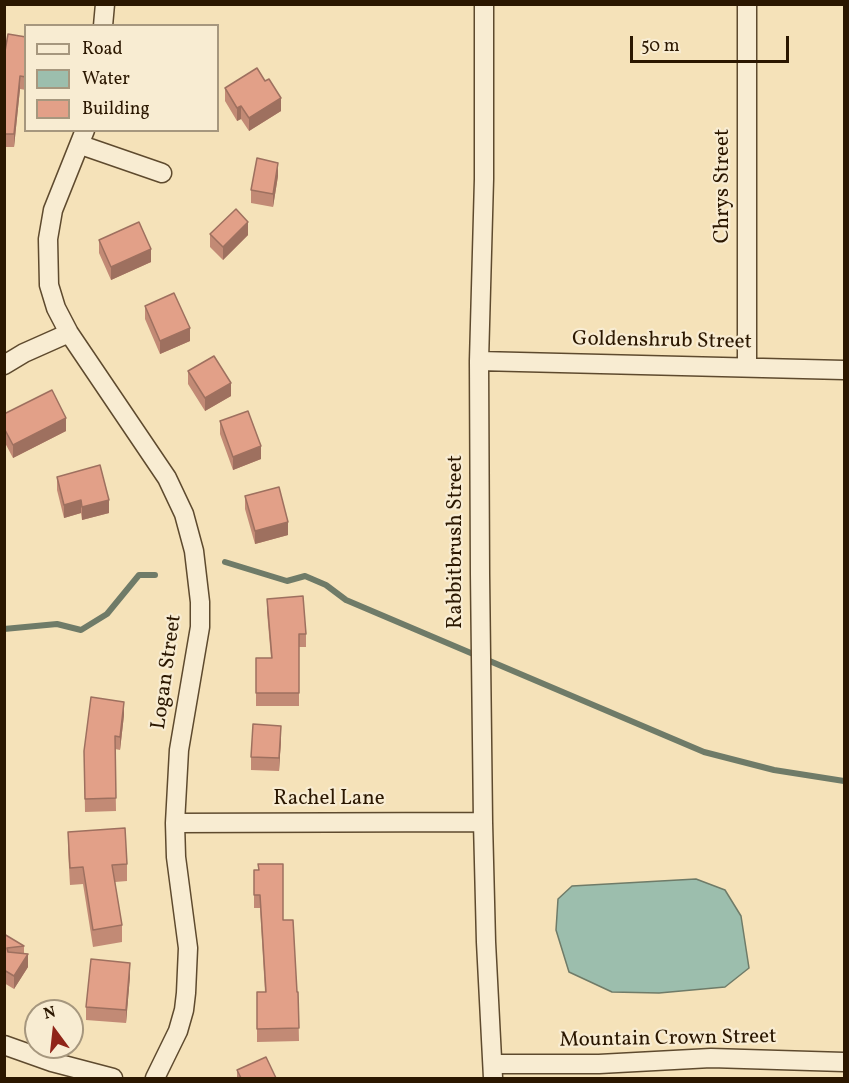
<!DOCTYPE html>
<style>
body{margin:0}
#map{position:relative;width:849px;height:1083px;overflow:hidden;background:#f5e2b9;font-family:Vollkorn,serif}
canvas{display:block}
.frame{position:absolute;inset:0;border:6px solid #2b1700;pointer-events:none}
.legend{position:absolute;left:24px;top:24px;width:195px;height:108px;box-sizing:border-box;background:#f8ecd2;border:2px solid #a6977e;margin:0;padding:8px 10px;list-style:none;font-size:18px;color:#2b1700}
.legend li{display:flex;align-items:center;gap:12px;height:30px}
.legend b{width:30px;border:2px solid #a6977e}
.north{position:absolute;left:24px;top:999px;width:60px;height:60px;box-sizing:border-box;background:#f8ecd2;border:2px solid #a6977e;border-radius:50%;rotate:345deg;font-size:16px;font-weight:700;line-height:24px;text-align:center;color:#2b1700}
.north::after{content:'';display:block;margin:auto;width:21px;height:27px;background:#8f2418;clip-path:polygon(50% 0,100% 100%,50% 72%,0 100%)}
.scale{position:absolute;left:630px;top:36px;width:159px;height:27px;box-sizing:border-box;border:3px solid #2b1700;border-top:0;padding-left:8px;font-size:18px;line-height:21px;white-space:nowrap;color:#2b1700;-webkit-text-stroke:4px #f8ecd2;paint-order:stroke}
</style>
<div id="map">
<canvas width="849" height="1083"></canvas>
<div class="frame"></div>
<ul class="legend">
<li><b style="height:8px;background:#f8ecd2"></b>Road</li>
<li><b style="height:16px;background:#9cbead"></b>Water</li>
<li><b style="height:16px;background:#e2a088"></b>Building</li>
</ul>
<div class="north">N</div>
<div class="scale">50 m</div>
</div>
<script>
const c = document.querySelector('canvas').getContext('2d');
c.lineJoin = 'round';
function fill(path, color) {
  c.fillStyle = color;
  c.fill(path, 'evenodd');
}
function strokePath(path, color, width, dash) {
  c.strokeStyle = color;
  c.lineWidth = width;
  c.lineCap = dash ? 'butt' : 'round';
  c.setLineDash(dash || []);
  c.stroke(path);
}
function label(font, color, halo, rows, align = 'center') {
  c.font = font + ' Vollkorn,serif';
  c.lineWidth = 4.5;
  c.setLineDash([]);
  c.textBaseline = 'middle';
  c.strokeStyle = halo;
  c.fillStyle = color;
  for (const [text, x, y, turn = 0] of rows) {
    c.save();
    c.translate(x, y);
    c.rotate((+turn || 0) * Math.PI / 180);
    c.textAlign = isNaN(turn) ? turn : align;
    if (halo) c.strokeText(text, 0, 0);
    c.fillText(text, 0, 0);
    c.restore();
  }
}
const water = new Path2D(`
 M696 879 725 890 741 916 749 968 725 987 659 993 612 992 569 972 556 930 558 899 572 886Z`);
fill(water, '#9cbead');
strokePath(water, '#6f7b68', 1.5);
strokePath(new Path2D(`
 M225 562 287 581 305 576 326 585 346 600 704 752 774 770 844 781
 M4 629 57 624 81 630 107 614 139 575H155`), '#6f7b68', 6);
const street = new Path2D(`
 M484 4V179L479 361 480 574 483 822 486 942 493 1078
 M747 4V367
 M103 26 105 4
 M85 130 53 210 48 239 49 285 56 308 69 333 167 478 184 514 194 551 200 602V627L179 750 175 823 176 857 188 948 186 993 184 1010 178 1031 155 1078
 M81 145 162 173
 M479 361 844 370
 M4 365 24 353 69 333
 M175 823 483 822
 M4 1045 52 1062 113 1078
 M493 1064H599L711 1058 844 1062`);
strokePath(street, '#5e4a2e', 21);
strokePath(street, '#f8ecd2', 18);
fill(new Path2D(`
 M26 37V90L20 89 14 147H4V57Z
 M225 88 281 111 249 131 241 119 237 121 225 101Z
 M278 176 273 207 251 203V190Z
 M210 234 248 235 223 260 210 247Z
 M99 240 151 262 111 280 99 253Z
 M145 306 190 341 160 354 145 319Z
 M188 371 231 396 205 411 188 384Z
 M4 414 66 431 13 458 4 441Z
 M220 421 261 459 233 470 220 434Z
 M57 477 109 513 82 520 81 513 64 518 57 490Z
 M245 496 288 535 255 544 245 509Z
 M267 599 306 634V647H299V706H256V658H271L267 612Z
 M124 715 120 750 115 749 116 811 85 812 84 751Z
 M281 739 279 771 251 770V757Z
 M68 832 127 864V881L115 882 122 925V942L93 947 83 884 70 885 68 849Z
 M254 870 283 920 297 992H298L299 1041 257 1042V992H265L260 908H254Z
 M4 934 24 946V953L28 967 14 989 4 983Z
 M130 976 126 1023 86 1020V1007Z
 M237 1070 276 1078H237Z`), '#c28a75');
fill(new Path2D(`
 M20 76V89L14 147V134Z
 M281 98V111L249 131V118Z
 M241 106V119L237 121V108Z
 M278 163V176L273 207V194Z
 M248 222V235L223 260V247Z
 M151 249V262L111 280V267Z
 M190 328V341L160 354V341Z
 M231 383V396L205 411V398Z
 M66 418V431L13 458V445Z
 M261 446V459L233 470V457Z
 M81 500V513L64 518V505Z
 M109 500V513L82 520V507Z
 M288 522V535L255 544V531Z
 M124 702V715L120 750V737Z
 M281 726V739L279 771V758Z
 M28 954V967L14 989V976Z
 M130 963V976L126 1023V1010Z`), '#9e705f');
const building = new Path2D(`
 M8 34 26 37V77L20 76 14 134H4V57Z
 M257 68 265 81 269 79 281 98 249 118 241 106 237 108 225 88Z
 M257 158 278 163 273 194 251 190Z
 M236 209 248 222 223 247 210 234Z
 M139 222 151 249 111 267 99 240Z
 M174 293 190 328 160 341 145 306Z
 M214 356 231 383 205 398 188 371Z
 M52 390 66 418 13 445 4 428V414Z
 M248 411 261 446 233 457 220 421Z
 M100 465 109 500 82 507 81 500 64 505 57 477Z
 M279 487 288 522 255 531 245 496Z
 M303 596 306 634H299V693H256V658H272L267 599Z
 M91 697 124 702 120 737 115 736 116 798 85 799 84 751Z
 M253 724 281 726 279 758 251 757Z
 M125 828 127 864 112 865 122 925 93 930 83 867 70 868 68 832Z
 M258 864H283V920H293L297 992H298L299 1028 257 1029V992H266L260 895H254V870H259Z
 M4 934 24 946 7 948 8 952 28 954 14 976 4 970Z
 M91 959 130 963 126 1010 86 1007Z
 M266 1057 276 1078H241L237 1070Z`);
fill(building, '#e2a088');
strokePath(building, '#9e705f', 1.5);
label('21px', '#2b1700', '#f8ecd2', [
 ["Chrys Street",724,186,-90],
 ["Goldenshrub Street",662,342,1],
 ["Rabbitbrush Street",457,542,-90],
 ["Logan Street",168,672,-82],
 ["Rachel Lane",329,800],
 ["Mountain Crown Street",668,1040,-1]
]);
</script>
